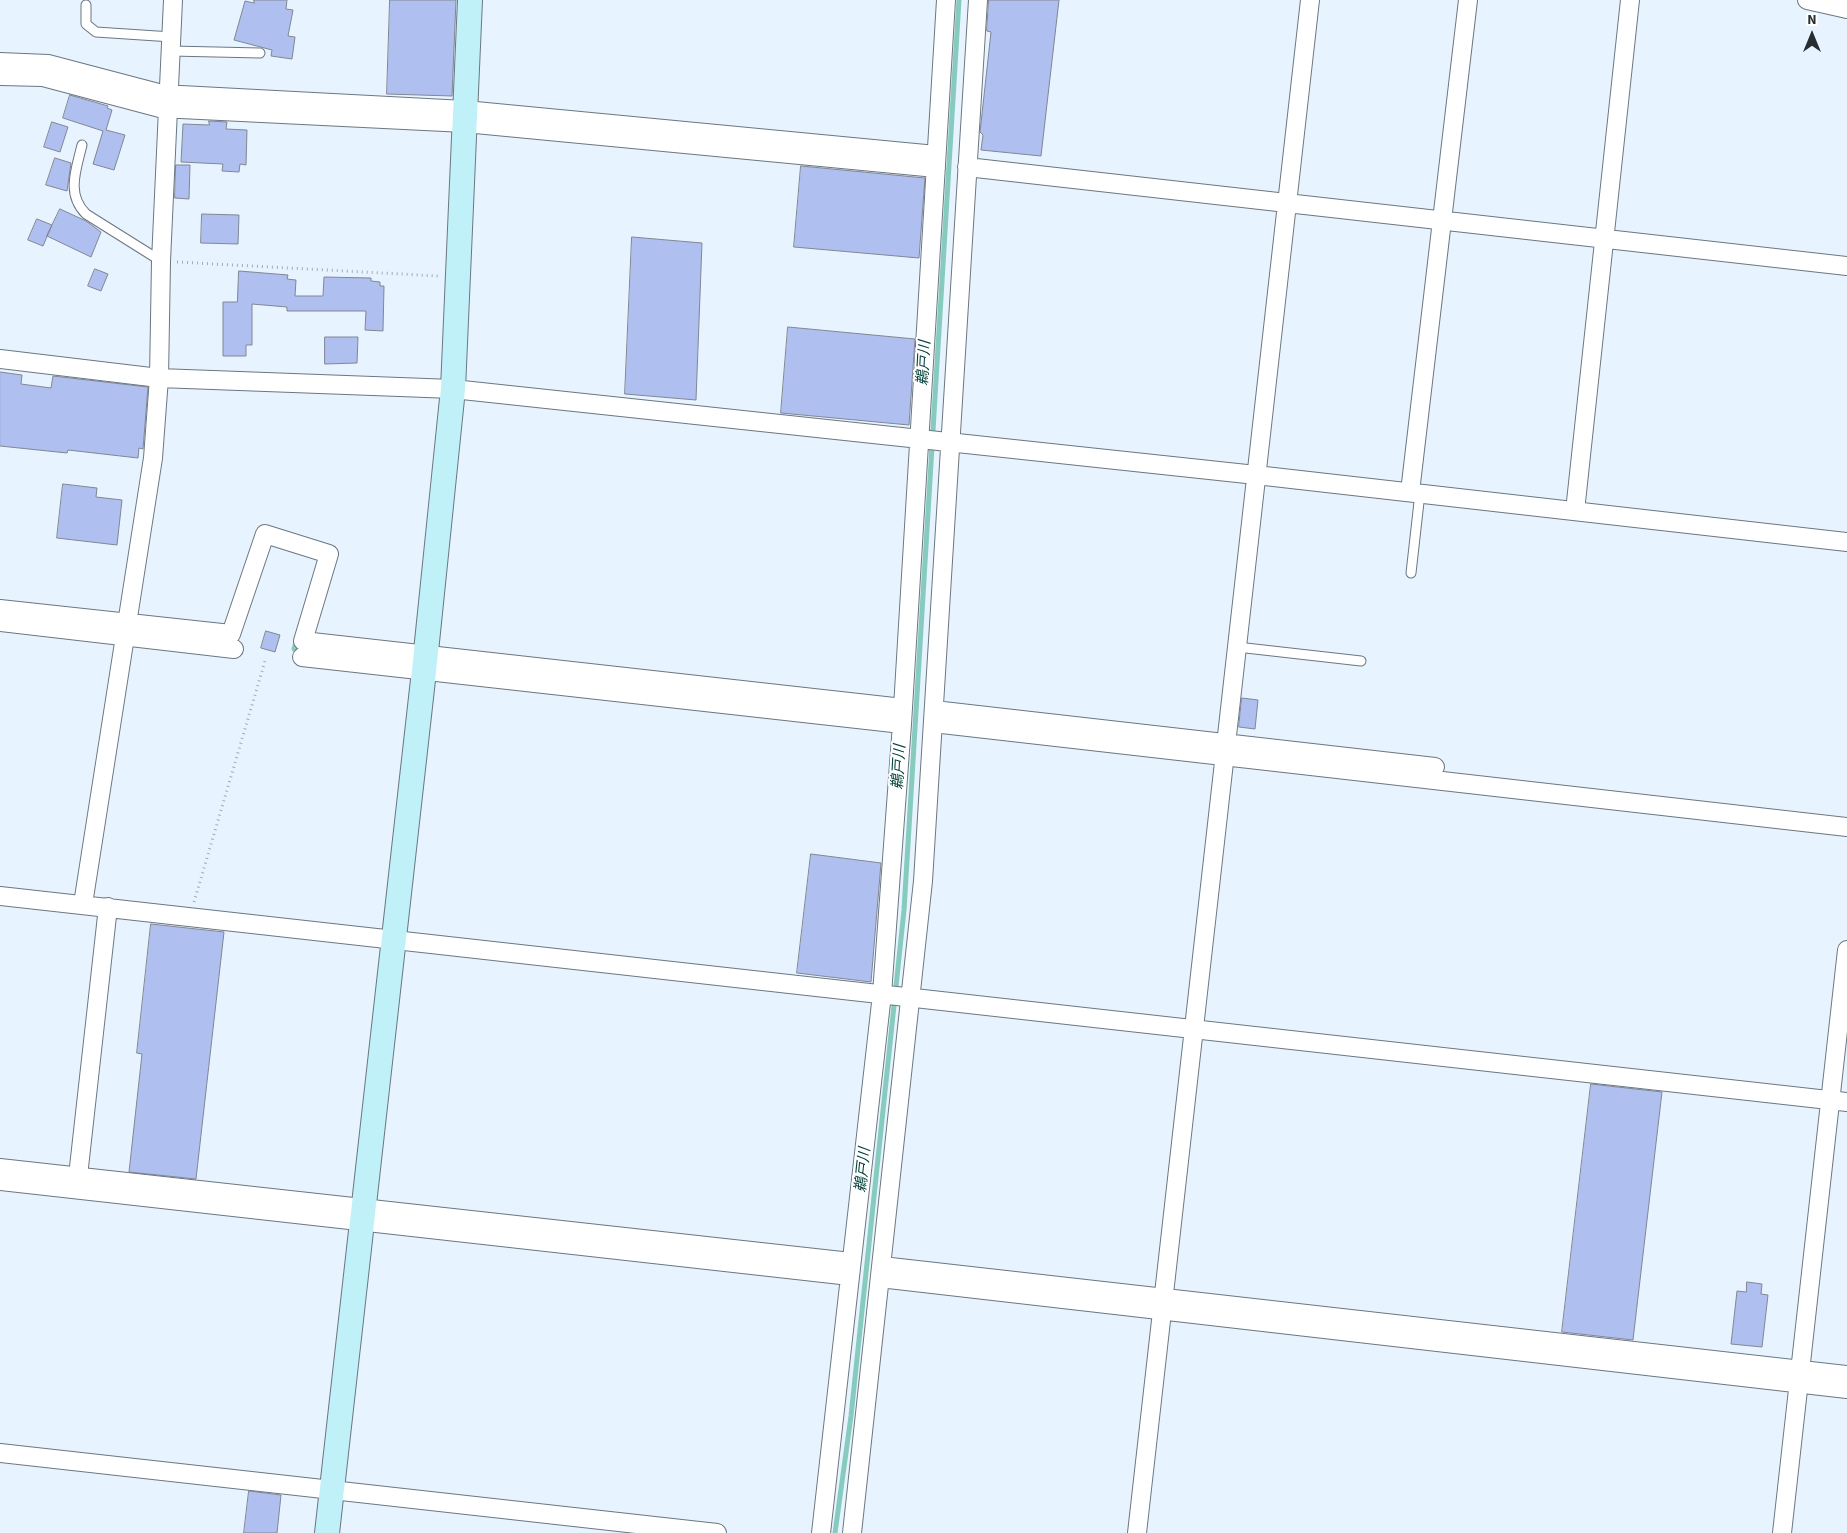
<!DOCTYPE html>
<meta charset="utf-8">
<style>
body{margin:0}
#map{position:relative;width:1847px;height:1533px;overflow:hidden;background:#e7f4ff;font-family:"Source Sans 3",sans-serif}
canvas{display:block}
.north{position:absolute;left:1787px;top:10px;width:50px;height:50px;-webkit-text-stroke:4px #fff;paint-order:stroke;rotate:0deg;font-size:14px;font-weight:700;line-height:20px;text-align:center;color:#282d31}
.north::after{content:'';display:block;margin:auto;width:18px;height:22px;background:#282d31;clip-path:polygon(50% 0,100% 100%,50% 72%,0 100%)}
</style>
<div id="map">
<canvas width="1847" height="1533"></canvas>
<div class="north">N</div>
</div>
<script>
const c = document.querySelector('canvas').getContext('2d');
c.lineJoin = 'round';
function strokePath(path, color, width, dash) {
  c.strokeStyle = color;
  c.lineWidth = width;
  c.lineCap = dash ? 'butt' : 'round';
  c.setLineDash(dash || []);
  c.stroke(path);
}
function fill(path, color) {
  c.fillStyle = color;
  c.fill(path, 'evenodd');
}
function label(font, color, halo, rows, align = 'center') {
  c.font = font + ' "Source Sans 3","Noto Sans JP",sans-serif';
  c.lineWidth = 4;
  c.setLineDash([]);
  c.textBaseline = 'middle';
  c.strokeStyle = halo;
  c.fillStyle = color;
  for (const [text, x, y, turn = 0] of rows) {
    c.save();
    c.translate(x, y);
    c.rotate((+turn || 0) * Math.PI / 180);
    c.textAlign = isNaN(turn) ? turn : align;
    if (halo) c.strokeText(text, 0, 0);
    c.fillText(text, 0, 0);
    c.restore();
  }
}
strokePath(new Path2D(`
 M297 639 294 649 305 650
 M835 1533 851 1416 904 910 959 0`), '#87cbbf', 5);
const building = new Path2D(`
 M254 0H287L286 9 293 10 288 36 295 37 292 59 271 56 272 50 234 40 245 1 254 3Z
 M390 0H456L452 96 387 94Z
 M989 0H1059L1041 156 981 150 983 135 980 132 991 32 987 31Z
 M70 95 108 106 107 108 112 110 106 130 125 135 114 170 93 164 103 131 63 118Z
 M209 121 227 122 226 129 247 130 246 165 240 164 239 172 222 171 223 164 181 162 183 124 209 125Z
 M52 122 68 127 60 152 44 147Z
 M55 158 71 163 67 191 46 185Z
 M176 165H190L189 199 175 198Z
 M801 166 925 178 919 258 794 247Z
 M60 209 86 221 101 232 91 257 47 236Z
 M202 214 239 215 238 244 201 243Z
 M37 219 52 225 43 246 28 240Z
 M632 237 702 243 696 400 625 394Z
 M95 269 108 274 101 291 88 286Z
 M239 271 288 275 287 279 296 280 295 296H323L324 277 371 278V281L380 282V286H384L383 331 365 330 366 311H287V307L252 304V345H246V356H223V302H237Z
 M788 327 915 339 909 425 781 413Z
 M325 337H358L357 363 325 364Z
 M0 372 22 375 21 384 51 388 53 376 148 387 143 449 139 448 138 458 68 450 67 453 0 446Z
 M63 484 97 488 96 497 122 500 117 545 57 538Z
 M266 631 280 635 275 652 261 648Z
 M1242 698 1258 700 1255 729 1239 727Z
 M811 854 881 863 871 982 797 973Z
 M151 924 224 932 196 1179 129 1172 142 1054 137 1053Z
 M1591 1084 1662 1092 1633 1340 1562 1332Z
 M1747 1282 1762 1284 1761 1294 1768 1295 1762 1347 1731 1344 1737 1291 1746 1292Z
 M249 1491 281 1495 277 1533H244Z`);
fill(building, '#aebff0');
strokePath(building, '#828693', 1);
const lane = new Path2D(`
 M86 5V24L96 32 172 37
 M171 51 260 53
 M82 145C76 170 66 194 86 214L161 261
 M1411 573 1420 493
 M1237 647 1361 661`);
const street = new Path2D(`
 M1807 0 1847 9
 M0 62 48 64 162 94 465 110 936 155
 M0 76 43 77 160 108 465 123 936 168
 M967 167 1847 266
 M0 359 159 378 453 389 1256 475 1847 542
 M1410 492 1468 0
 M1575 511 1630 0
 M0 609 231 634 265 534 329 554 303 641 903 708
 M0 622 234 649
 M302 657 902 724
 M934 710 1435 767
 M933 723 1847 827
 M0 896 1847 1102
 M83 904 153 458 159 378 161 261 173 0
 M0 1168 851 1262
 M78 1176 108 907
 M0 1181 850 1276
 M882 1266 1847 1375
 M880 1278 1847 1389
 M0 1453 717 1533
 M821 1533 882 994 902 724 946 0
 M852 1533 923 881 978 0
 M1137 1533 1310 0
 M1782 1533 1847 950`);
const secondary = new Path2D(`
 M327 1533 424 671 453 389 470 0`);
strokePath(lane, '#6b7780', 11);
strokePath(street, '#6b7780', 20);
strokePath(secondary, '#6b7780', 26);
strokePath(new Path2D(`
 M177 262 438 276
 M194 902 265 661`), '#a1abb4', 3, [1, 4]);
strokePath(lane, '#fff', 9);
strokePath(street, '#fff', 18);
strokePath(secondary, '#c0f1f8', 24);
label('italic 15px', '#004039', '#fff', [
 ["鵜戸川",925,363,-87],
 ["鵜戸川",900,767,-87],
 ["鵜戸川",864,1170,-84]
]);
</script>
